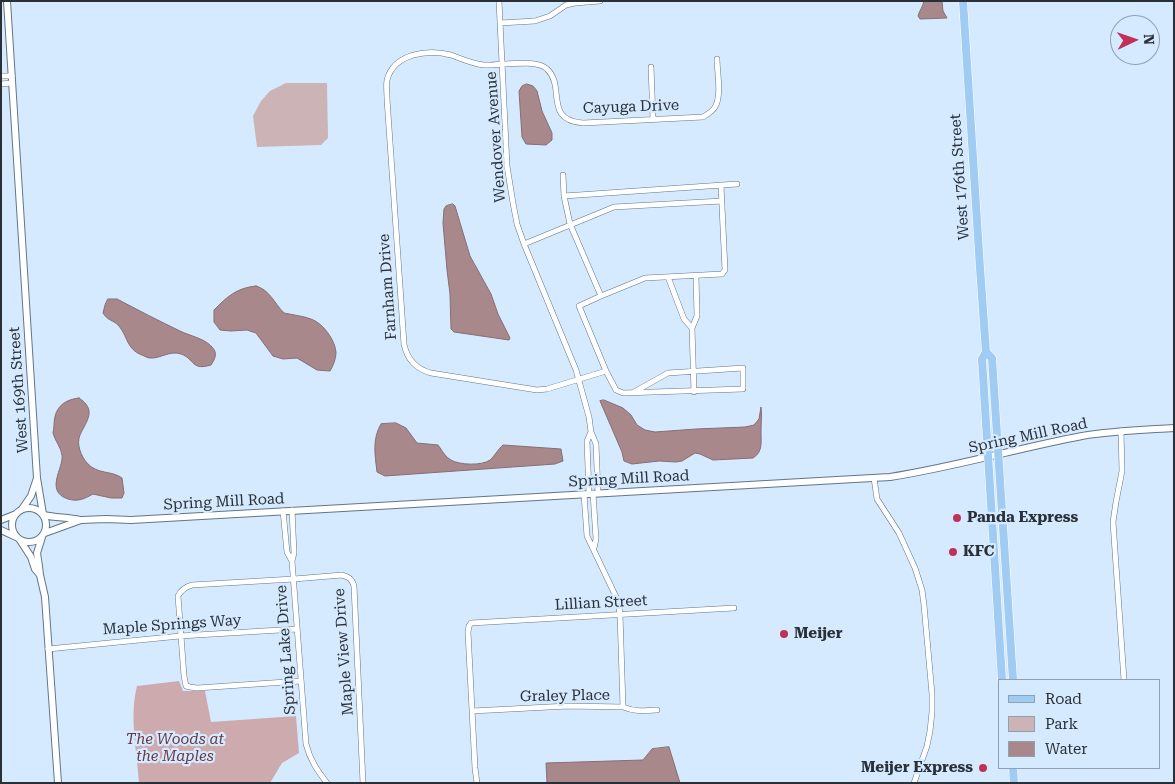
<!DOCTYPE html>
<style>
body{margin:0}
#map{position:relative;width:1175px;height:784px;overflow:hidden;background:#d6eaff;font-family:"Roboto Serif",serif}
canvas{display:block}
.frame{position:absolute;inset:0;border:2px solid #293038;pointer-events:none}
.legend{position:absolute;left:998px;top:679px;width:162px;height:90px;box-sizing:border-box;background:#d6eaff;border:1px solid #91a0af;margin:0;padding:6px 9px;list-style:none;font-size:15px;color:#293038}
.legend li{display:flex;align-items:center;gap:10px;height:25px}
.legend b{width:25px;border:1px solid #91a0af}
.north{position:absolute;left:1110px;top:15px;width:50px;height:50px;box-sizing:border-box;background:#d6eaff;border:1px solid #91a0af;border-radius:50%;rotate:87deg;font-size:14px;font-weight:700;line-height:20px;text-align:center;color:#293038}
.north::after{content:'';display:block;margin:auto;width:18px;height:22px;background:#c03158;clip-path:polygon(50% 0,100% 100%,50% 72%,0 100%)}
</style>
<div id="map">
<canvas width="1175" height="784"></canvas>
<div class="frame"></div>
<ul class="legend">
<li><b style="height:6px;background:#a0cbf2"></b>Road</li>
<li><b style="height:14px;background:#cbb3b6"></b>Park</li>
<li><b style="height:14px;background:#a9888c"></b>Water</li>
</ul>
<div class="north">N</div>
</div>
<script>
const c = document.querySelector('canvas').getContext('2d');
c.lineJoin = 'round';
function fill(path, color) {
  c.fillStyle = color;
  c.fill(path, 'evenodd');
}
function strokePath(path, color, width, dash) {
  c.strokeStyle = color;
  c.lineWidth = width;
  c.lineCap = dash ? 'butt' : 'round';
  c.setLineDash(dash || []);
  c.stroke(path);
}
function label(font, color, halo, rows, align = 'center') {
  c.font = font + ' "Roboto Serif",serif';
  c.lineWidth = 4.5;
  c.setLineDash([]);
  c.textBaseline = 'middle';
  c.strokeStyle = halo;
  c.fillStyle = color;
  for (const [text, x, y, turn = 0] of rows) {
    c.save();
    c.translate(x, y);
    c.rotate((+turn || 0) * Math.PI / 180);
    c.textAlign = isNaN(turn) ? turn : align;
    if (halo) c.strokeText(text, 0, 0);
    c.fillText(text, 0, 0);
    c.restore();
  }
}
fill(new Path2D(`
 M327 83 328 138 321 145 257 147 253 116 261 101 270 91 286 83Z`), '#cbb3b6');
fill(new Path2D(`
 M179 681 183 691H205L211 722 296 716 299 753 282 763 270 783H139C137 750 129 718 137 686Z`), '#ccaaae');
const water = new Path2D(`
 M924 1H942L943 11 947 18 920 19 918 16C919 11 923 7 924 1Z
 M527 84 533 86 537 91 542 111 552 133V140L546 145 526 144 522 137 519 91 522 86Z
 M453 204 455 206 470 256 491 294 498 314 510 338 509 340 454 332 451 329 450 294 447 270 443 223 444 209 446 206Z
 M256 286C270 290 274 303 284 313 293 315 303 316 311 319 323 323 335 340 336 352 336 359 333 366 330 371L317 370 297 358 283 359 273 356 256 333 247 330 231 331 220 330 214 322V310C227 297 236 288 256 286Z
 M108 299H117C138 310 159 321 180 331 190 336 204 338 212 347 218 353 215 359 211 365 191 371 195 359 181 354 170 350 160 359 150 358 147 358 145 356 142 355 126 349 128 336 118 325 113 320 108 321 103 313L105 305Z
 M79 398C97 410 87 420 80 435 76 444 81 456 87 463 98 475 111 470 122 478L124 493 122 498H111L93 494C84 499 78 502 68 499 44 491 64 468 62 455 61 447 55 441 53 433 53 431 54 428 54 426 54 409 62 400 79 398Z
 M604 400 623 408 631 415 637 425 645 430 655 432 696 429 745 427 754 425 759 419 761 407C762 415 761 423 761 432 761 442 763 452 753 458L713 460 700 454 695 453 682 461 676 462 659 461 632 464 624 461 622 452 600 401Z
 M396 423 406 428 417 443 438 445C442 450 445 457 451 460 459 465 482 466 490 460 493 458 499 448 503 445L561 449 563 461 555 464 385 476 377 472C375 455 372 439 381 424Z
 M669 747 680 783H547L546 763 643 760 652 749Z`);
fill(water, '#a9888c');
strokePath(water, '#836e73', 1);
const minor = new Path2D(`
 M499 1 507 166 513 203 517 224 524 244 576 370 589 417 591 432 587 441 589 494
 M500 23 535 21 550 16 566 5 575 3 600 1
 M651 67 653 119
 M1 76H12
 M1 84 12 83
 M563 175 564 196 570 224 601 296
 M564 196 737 184
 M524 244 614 207 722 201
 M668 277 684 319 692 328
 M606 371 547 389 537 390 431 373C416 369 407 359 404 344L387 99C387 93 386 86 387 80 394 53 428 49 451 55 462 59 473 64 484 65 499 66 536 58 547 69 566 87 543 120 583 123L703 117C708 114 713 111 715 107 722 96 717 71 717 59
 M634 392 668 373 743 368V389L623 393 616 390 606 371 579 306 601 296 645 278 722 274 725 270 721 185
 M694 392 692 328 697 316 696 276
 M1121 431 1122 471 1116 502 1113 522 1124 680
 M591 432 596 444 598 493
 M874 478 877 499 899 533 915 568 922 590 924 605 932 694V712L930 731 927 746 914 783
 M593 493 596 539 594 548
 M584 494 587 536 618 601 620 614 623 707
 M292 510 294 553 292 561 306 744C310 760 317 770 327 783
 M283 511 287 552 292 561
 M48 649 180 636 297 629
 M301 681 197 688 190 687 186 686 184 676 178 596C181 590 185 587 192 585L294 579 342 575C349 577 352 579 354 586L363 783
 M472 711 568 706 623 707C635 712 645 711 657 710
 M477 783 475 768 468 632 469 626 471 623 734 608`);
const tertiary = new Path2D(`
 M7 1 37 478
 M12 525a17 17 0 1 1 34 0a17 17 0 1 1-34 0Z
 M22 509 31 496 37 478 43 514
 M44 515C56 518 68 517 80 520
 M1 520 16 514
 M1 530 16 537
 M45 533 81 520 106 519 131 520 890 477C955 467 1018 448 1082 436 1112 431 1143 430 1174 428
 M20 540 31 557 35 569 40 575 39 566 37 553 42 537
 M40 575 45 597 58 783`);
const primary = new Path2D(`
 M963 1 980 268 986 352 992 358 1013 680
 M986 352 982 359 1002 680
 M1013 768 1014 783`);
strokePath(minor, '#637586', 6);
strokePath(tertiary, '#637586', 8);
strokePath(primary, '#fff', 9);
strokePath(minor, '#fff', 5);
strokePath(tertiary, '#fff', 6);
strokePath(primary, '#a0cbf2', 8);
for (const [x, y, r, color] of [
 [957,518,5,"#c03158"],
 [953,552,5,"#c03158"],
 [784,634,5,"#c03158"],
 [983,768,5,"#c03158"]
]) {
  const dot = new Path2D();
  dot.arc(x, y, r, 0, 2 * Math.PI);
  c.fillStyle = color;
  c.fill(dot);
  strokePath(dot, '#d6eaff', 2);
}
label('15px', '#293038', '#d6eaff', [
 ["Cayuga Drive",631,107,-2],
 ["Wendover Avenue",496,137,-94],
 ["West 176th Street",960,177,-94],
 ["Farnham Drive",388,287,-94],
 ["West 169th Street",19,390,-94],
 ["Spring Mill Road",1028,436,-12],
 ["Spring Mill Road",629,479,-3],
 ["Spring Mill Road",224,502,-3],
 ["Lillian Street",601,603,-3],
 ["Maple Springs Way",172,625,-4],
 ["Spring Lake Drive",286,650,-94],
 ["Maple View Drive",344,652,-94],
 ["Graley Place",565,696,-1]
]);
label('bold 15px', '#293038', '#d6eaff', [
 ["Panda Express",967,518],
 ["KFC",963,552],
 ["Meijer",794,634],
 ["Meijer Express",973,768,"right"]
], 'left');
label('italic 15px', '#6a3942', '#d6eaff', [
 ["The Woods at",175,740],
 ["the Maples",175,757]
]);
</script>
